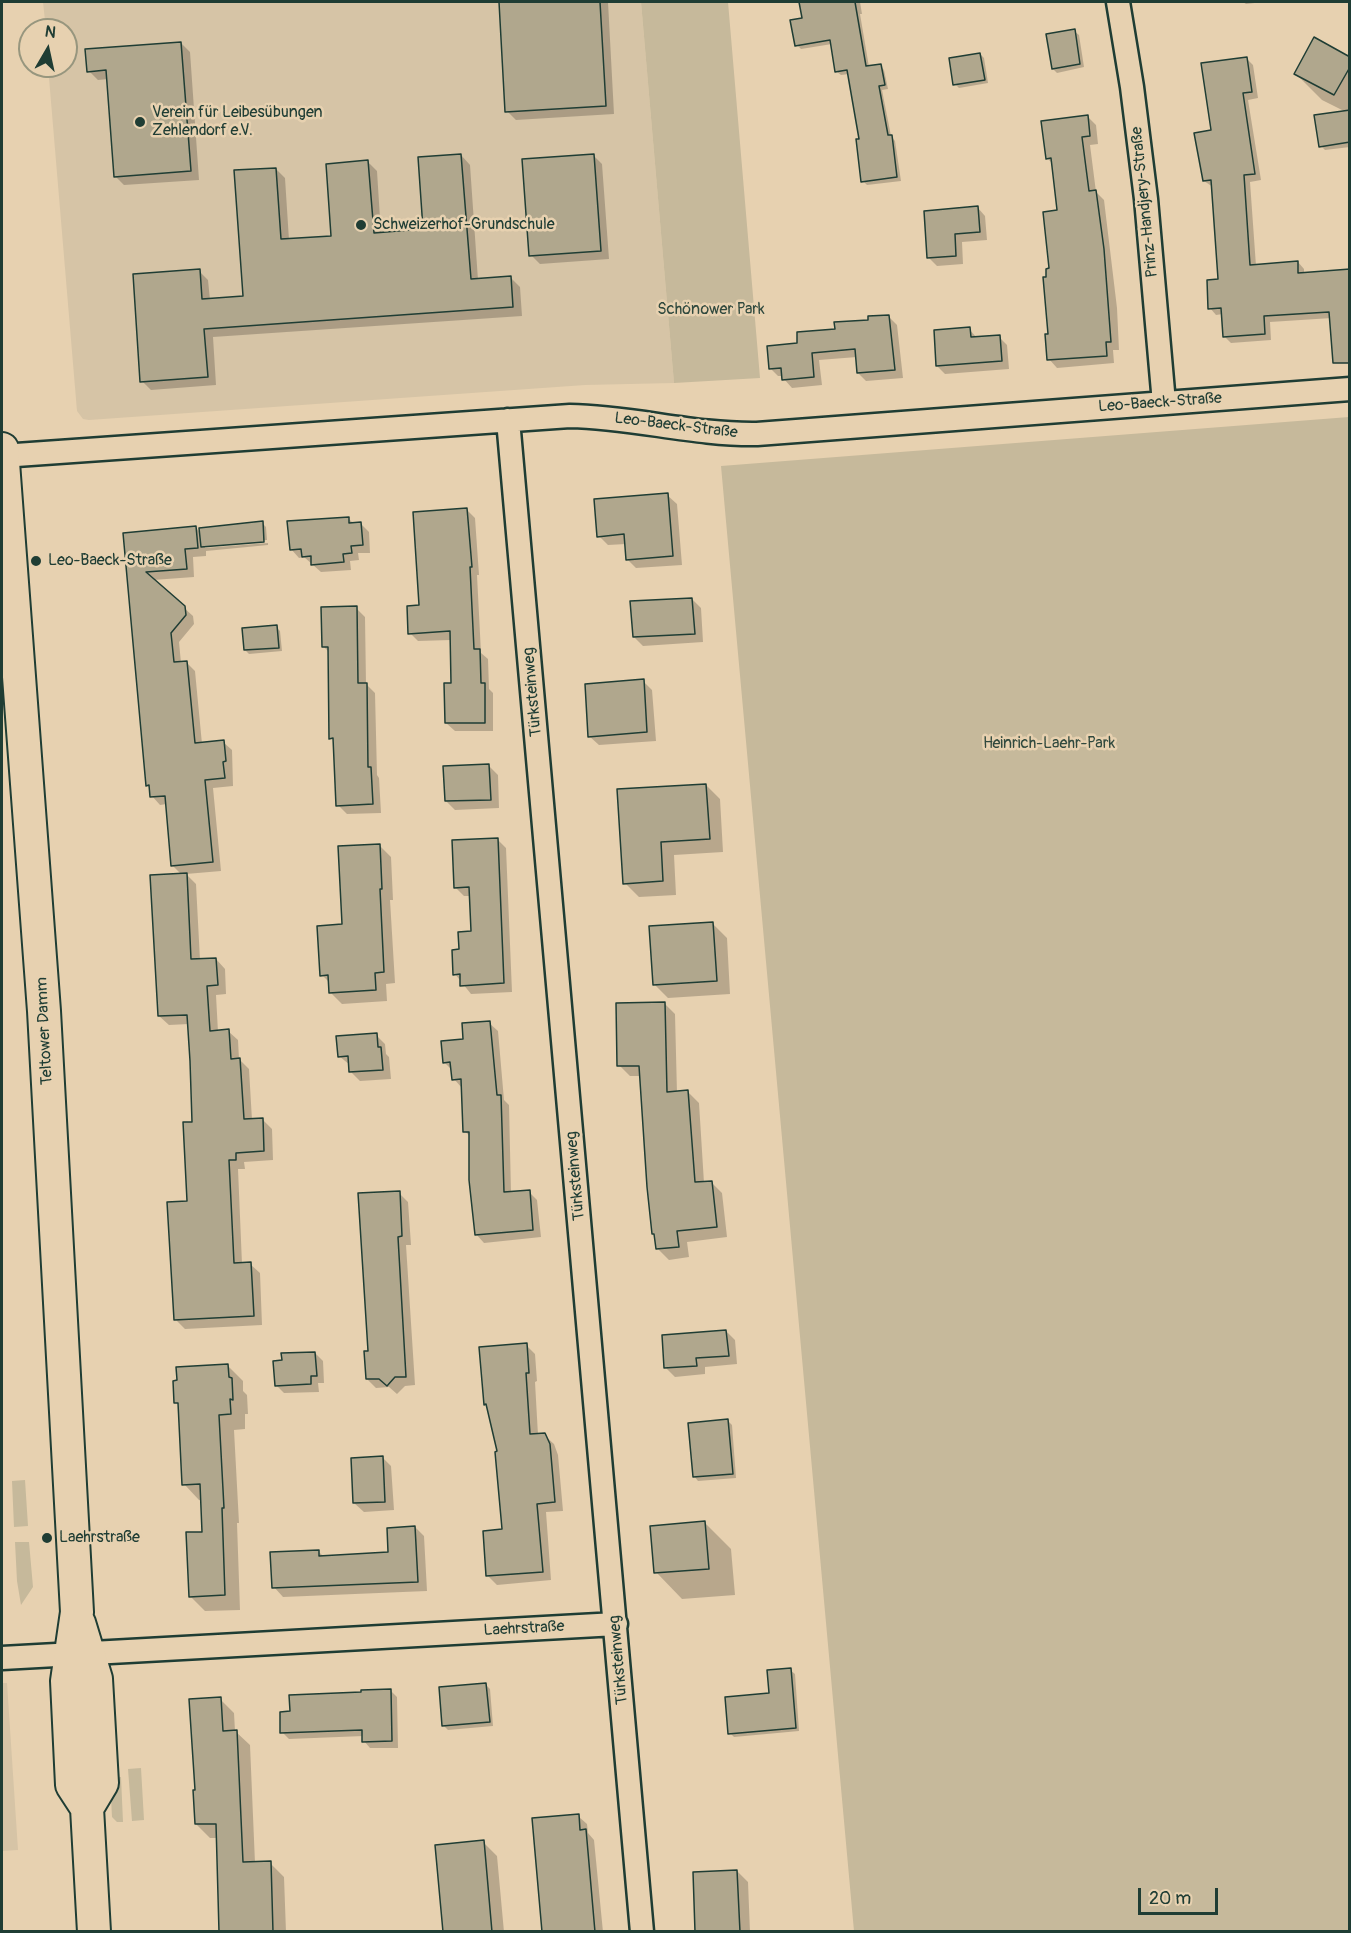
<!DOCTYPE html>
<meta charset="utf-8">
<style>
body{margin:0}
#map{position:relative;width:1351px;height:1933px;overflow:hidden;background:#e7d1b0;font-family:Pangolin,sans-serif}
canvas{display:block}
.frame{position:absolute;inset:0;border:3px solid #1f3d34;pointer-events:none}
.north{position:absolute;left:18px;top:18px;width:60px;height:60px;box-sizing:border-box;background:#e7d1b0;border:2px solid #97967e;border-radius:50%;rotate:9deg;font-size:16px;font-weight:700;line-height:24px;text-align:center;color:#1f3d34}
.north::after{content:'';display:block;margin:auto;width:21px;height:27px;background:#1f3d34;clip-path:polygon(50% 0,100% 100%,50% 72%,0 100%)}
.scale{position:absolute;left:1138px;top:1888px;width:80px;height:27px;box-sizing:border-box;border:3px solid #1f3d34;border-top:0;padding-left:8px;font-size:18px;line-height:21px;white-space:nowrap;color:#1f3d34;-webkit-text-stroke:4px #e7d1b0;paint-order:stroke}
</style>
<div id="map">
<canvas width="1351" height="1933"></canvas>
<div class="frame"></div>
<div class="north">N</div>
<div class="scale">20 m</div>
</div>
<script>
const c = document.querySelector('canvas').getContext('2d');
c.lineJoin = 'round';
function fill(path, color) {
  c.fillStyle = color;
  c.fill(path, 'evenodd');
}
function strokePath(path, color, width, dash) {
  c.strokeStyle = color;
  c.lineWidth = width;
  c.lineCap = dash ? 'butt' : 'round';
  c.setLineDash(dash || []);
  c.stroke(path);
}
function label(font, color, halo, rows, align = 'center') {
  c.font = font + ' Pangolin,sans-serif';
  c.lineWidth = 5;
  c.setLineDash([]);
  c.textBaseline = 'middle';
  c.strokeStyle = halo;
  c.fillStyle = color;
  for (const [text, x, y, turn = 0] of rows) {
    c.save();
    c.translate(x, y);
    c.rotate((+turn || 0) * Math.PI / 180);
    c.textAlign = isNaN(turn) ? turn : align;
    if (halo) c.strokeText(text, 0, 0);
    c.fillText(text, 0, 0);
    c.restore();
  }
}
fill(new Path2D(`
 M43 2H641L674 383 585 385 89 420 83 419 77 411 48 66H66V30H46Z
 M2 1683H7L18 1850 2 1851Z`), '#d6c4a6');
fill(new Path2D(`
 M641 2H728L760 378 674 383Z
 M1349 417V1931H854L721 466Z
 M25 1480 28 1526 14 1527 12 1481Z
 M15 1542H29L33 1587 21 1605 17 1581Z
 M141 1768 144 1820 132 1821 128 1769Z
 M121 1777 123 1822H117L112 1817 110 1778Z`), '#c6b99b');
fill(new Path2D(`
 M500 2H608L614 114 516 120 507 111Z
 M801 2H860L862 14H860L869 67 880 66 884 70 888 89 882 90 891 136 895 141 901 181 867 185 863 181 861 140 849 74 841 75 836 71 832 44 801 49 797 45 804 19Z
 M1243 2H1263L1246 4Z
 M1074 31 1079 35 1084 67 1057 73 1053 69Z
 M181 43 190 52 199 180 124 185 115 176 108 79 98 80 89 71Z
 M980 54 984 58 988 83 959 88 955 84Z
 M1246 58 1253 65 1258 98 1248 100 1261 180 1250 182 1256 266 1298 262 1304 269V274L1323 273 1332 318 1270 322 1271 340 1231 343 1225 337 1223 314 1216 315 1210 308 1219 280 1213 187 1204 181 1213 131Z
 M1350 58V147L1325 150 1321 146 1346 112 1322 100 1296 74Z
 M1087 116 1096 125 1098 144 1090 145 1096 192 1104 200 1117 308 1119 350H1113L1114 363 1057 368 1049 359 1048 278 1059 211 1053 164 1047 158Z
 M461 155 470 165 478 280 511 278 520 287 522 316 213 337 216 385 151 390 142 381 199 271 208 280 210 300 244 297 276 169 285 178 289 240 333 237 368 162 377 171 381 234 425 230Z
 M593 155 602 164 609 259 540 264 531 255Z
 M978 208 985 216 987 240 962 242 963 264 937 266 929 258Z
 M889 317 897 325 903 378 866 381 858 373 857 357 819 360 822 385 792 388 784 379 783 376H778L770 368 799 345 836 331Z
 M969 329 977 338 999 337 1007 345 1009 369 945 374 937 366Z
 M667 495 677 504 682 565 636 568 627 559 626 544 608 545 599 536Z
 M466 509 475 518 479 575H477L481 653 488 659 489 689 493 693V731H455L446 723 453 684 451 640 418 641 410 633Z
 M348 518 354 524H361L369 532 370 553H358L359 560 350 561 351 570 321 572 304 557 299 558 291 549Z
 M262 523 266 527 267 540 205 545V548L268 543V545L206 551V556L193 557 194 577 153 580 193 616 194 624 179 642 181 663 186 662 195 671 202 744 223 742 232 750 233 786 213 788 221 871 186 874 196 884 200 960 216 959 225 969 226 994 216 995 218 1032 228 1031 238 1040 239 1059 249 1069 252 1120H263L272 1129 273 1160 244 1162 245 1169H238L242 1264H250L260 1273 262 1325 185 1329 176 1320 189 1203 194 1123 189 1024 169 1025 159 1016 182 875 173 866 167 804 160 805 152 796 151 789 148 785 125 535 196 528 201 533Z
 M692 599 701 608 703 642 643 646 634 637Z
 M356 608 365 617 366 684 375 693 377 775 379 778 381 813 347 814 338 805 334 741 331 738 330 653 323 646Z
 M276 627 280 631 282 651 249 654 245 650Z
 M643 681 652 690 656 741 599 745 589 736Z
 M489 766 498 775 499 808 455 810 446 801Z
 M706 785 720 799 723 852 674 855 676 895 639 897 625 883Z
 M497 839 506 848 512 992 471 994 455 974 460 951 473 933 471 896H464L455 887Z
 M379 845 391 857 393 900H390L395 983 386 984 387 1001 342 1004 330 992V983L322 975Z
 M713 924 727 938 730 994 668 998 654 984Z
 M664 1003 675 1014 677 1093 688 1092 699 1103 704 1183 711 1182 722 1193 727 1237 687 1242 689 1257 669 1260 658 1249 641 1076H630L619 1065Z
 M489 1023 498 1031 504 1100 509 1105 511 1193 529 1192 537 1200 541 1237 484 1243 476 1234 471 1138 465 1131 462 1088 454 1079 453 1071 444 1062 464 1040Z
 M376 1035 385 1044 386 1054 389 1057 391 1079 360 1081 351 1072 350 1065 339 1056Z
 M399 1193 408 1202 411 1245H406L415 1385 405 1386 397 1394 389 1387 376 1388 367 1379 370 1352Z
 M726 1331 735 1340 737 1364 705 1367V1374L675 1377 666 1368Z
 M526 1345 535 1354 537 1381 535 1382 538 1435H544L554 1444 558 1455 563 1511 546 1512 551 1580 497 1585 488 1576 504 1531 499 1451 488 1407 485 1404Z
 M315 1353 323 1361 324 1383H318L319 1392 284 1393 276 1385Z
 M227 1365 243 1381V1391L247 1395 248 1414H245V1429L234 1430 239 1523H237L240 1610 205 1611 190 1596 204 1533 202 1500H199L184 1484 180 1406 176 1402Z
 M728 1421 732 1425 736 1478 698 1481 694 1476Z
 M382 1457 391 1466 394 1510 364 1512 354 1503Z
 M705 1523 731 1549 735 1595 682 1599 656 1572Z
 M415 1527 424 1536 427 1591 283 1597 274 1587 318 1551 324 1557 390 1553Z
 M790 1670 795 1674 799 1731 734 1737 730 1733 771 1695Z
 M486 1685 490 1689 493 1726 448 1730 444 1726Z
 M390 1690 397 1697 398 1748H370L364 1741V1736L289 1739 282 1732 292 1713 362 1693Z
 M220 1699 234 1713 235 1731 250 1745 255 1863H270L284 1877 286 1932H221L217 1838H210L196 1824Z
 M578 1816 587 1824 588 1833 594 1840 603 1932H544Z
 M483 1842 497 1856 504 1932H445Z
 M737 1871 748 1882 750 1932H697Z`), '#0003');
const building = new Path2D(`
 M499 2H600L606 106 505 112Z
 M799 2H855L866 66 881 64 885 85 879 86 888 135H892L897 177 861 182 856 139H859L847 70 835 72 830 40 795 46 790 20 802 18Z
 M1075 29 1080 64 1052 69 1046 34Z
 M1314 37 1350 57V67L1334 95 1294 74Z
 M181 42 191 171 114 177 106 70 87 72 85 49Z
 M980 53 985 80 953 85 949 58Z
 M1247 57 1252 92 1243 93 1255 174 1244 175 1250 265 1298 261V273L1350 269V363H1333L1329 312 1264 316 1265 334 1223 337 1221 308 1208 309 1207 280 1218 279 1211 180 1203 181 1194 133 1211 130 1201 63Z
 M1350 110V142L1319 147 1314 115Z
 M1088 115 1090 136 1082 137 1089 191 1096 190 1104 249 1111 342H1106L1107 356 1047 360 1045 334H1048L1043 277H1046V269L1049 268 1043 212 1057 210 1051 158 1046 159 1041 121Z
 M461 154 471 279 511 276 513 307 204 329 208 377 140 382 133 274 200 269 202 299 243 296 234 170 276 168 281 239 331 236 326 164 368 160 374 233 423 229 418 157Z
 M594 154 601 251 529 256 522 159Z
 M978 206 980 232 955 234 956 256 927 258 924 211Z
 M889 315 895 370 857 373 855 349 812 353 814 377 782 380 781 368 769 369 767 346 797 343V332L835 329 834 322 868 320V316Z
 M970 327 971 337 1000 335 1002 361 936 366 934 330Z
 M668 493 673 556 626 560 624 534 597 537 594 499Z
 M467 508 472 567H470L474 649H480L481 683H485V723H445L444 683H451L450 631 408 634 407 606 419 605 413 512Z
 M349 517V523L361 522 363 545 351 546 352 553 343 554 344 562 311 565V556L302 557 301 549 290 550 287 521Z
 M263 521 264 542 201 547 199 528Z
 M196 526 198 548 185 549 187 569 146 572 185 606 186 615 171 633 174 662 187 661 195 743 224 740 226 761 223 762 225 778 205 780 213 862 171 866 165 796 150 797 149 785 146 786 123 533Z
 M692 598 695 634 633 637 630 601Z
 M357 606 358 683H367L368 767H371L373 804 336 806 333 738 329 739 328 647H322L321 607Z
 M277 625 279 648 244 650 242 628Z
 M644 679 647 732 588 737 585 684Z
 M489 764 491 800 445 801 443 766Z
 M706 784 710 839 661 842 663 881 623 884 617 789Z
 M498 838 504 983 460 986V974L453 975 452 950 459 949 458 932 471 931 469 887 454 888 452 840Z
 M380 844 382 889H380L384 972 375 973 376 990 329 993 328 975 320 976 317 926 342 924 338 846Z
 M187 873 191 959 216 958 218 985 207 986 210 1031 229 1029 231 1059 240 1058 244 1119 263 1118 264 1151 236 1153V1160H229L234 1263 251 1262 254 1316 174 1320 167 1202 187 1201 183 1122H192L190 1061 187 1015 158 1016 150 875Z
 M713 922 717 981 653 985 649 926Z
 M665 1002 667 1092 688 1090 695 1182 712 1181 717 1227 677 1231 679 1247 656 1249 654 1234H652L647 1187 639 1066H617L616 1003Z
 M490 1021 497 1095H501L504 1192 530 1190 533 1230 475 1235 469 1180V1132H463L461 1079 452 1080 450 1062 443 1063 441 1041 463 1039 462 1023Z
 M377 1033 378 1047H381L383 1070 349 1072 348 1056 338 1057 336 1036Z
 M400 1191 402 1236 398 1237 406 1377H395L387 1386 379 1379H366L364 1351H368L358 1193Z
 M726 1330 729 1356 696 1358 697 1366 664 1368 662 1335Z
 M527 1343 529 1373H526L530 1434 545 1433 550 1444 555 1502 537 1504 543 1572 486 1576 483 1531 502 1529 495 1452 497 1451 486 1404 484 1405 479 1347Z
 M315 1352 317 1376H311V1384L275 1386 273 1361 282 1360 281 1353Z
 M228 1364 229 1377 232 1378 233 1400 230 1399 231 1414 219 1415 224 1508H222L225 1595 189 1597 186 1532H202L200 1484 182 1485 178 1403H174L173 1381 177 1380 176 1367Z
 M728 1419 733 1474 693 1477 688 1423Z
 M383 1456 385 1502 353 1503 351 1458Z
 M705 1521 709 1569 654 1573 650 1526Z
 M415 1526 418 1582 272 1588 270 1552 319 1550V1556L388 1552 387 1528Z
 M791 1668 796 1728 728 1734 725 1697 769 1693 767 1670Z
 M486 1683 490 1722 442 1726 439 1687Z
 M391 1689 392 1741 362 1742V1730L280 1733V1712L290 1711 289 1695 361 1692V1690Z
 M221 1697 223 1731 237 1730 243 1862 271 1861 273 1932H219L216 1824H195L193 1790H195L189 1699Z
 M579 1814 580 1830 586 1829 595 1932H542L532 1818Z
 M484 1840 492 1932H443L435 1845Z
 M737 1870 740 1932H695L693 1872Z`);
fill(building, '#b0a78d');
strokePath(building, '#1f3d34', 1.5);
const minor = new Path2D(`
 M1118 2 1132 87 1146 199 1164 403
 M508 420 642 1932
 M2 456 570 416C633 417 694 435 757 434L1350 389
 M2 1658 616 1624`);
const secondary = new Path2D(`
 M2 449 44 1011 77 1612 67 1681 72 1785 87 1808 94 1932
 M79 1623 96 1679 102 1783 87 1808`);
strokePath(minor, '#1f3d34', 27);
strokePath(secondary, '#1f3d34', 36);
strokePath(minor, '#e7d1b0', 22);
strokePath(secondary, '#e7d1b0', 32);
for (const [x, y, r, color] of [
 [140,122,6,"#1f3d34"],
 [361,225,6,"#1f3d34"],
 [36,561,6,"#1f3d34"],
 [47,1538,6,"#1f3d34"]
]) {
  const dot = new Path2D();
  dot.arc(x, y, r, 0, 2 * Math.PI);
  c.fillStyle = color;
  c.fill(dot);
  strokePath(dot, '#e7d1b0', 2);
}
label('16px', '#1f3d34', '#e7d1b0', [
 ["Verein für Leibesübungen",152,113],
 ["Zehlendorf e.V.",152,131],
 ["Schweizerhof-Grundschule",373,225],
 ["Leo-Baeck-Straße",48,561],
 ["Laehrstraße",59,1538]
], 'left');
label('16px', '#1f3d34', '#e7d1b0', [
 ["Prinz-Handjery-Straße",1145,202,-96],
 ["Leo-Baeck-Straße",1160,403,-4],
 ["Leo-Baeck-Straße",676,426,7],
 ["Türksteinweg",533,692,-95],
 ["Teltower Damm",45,1031,-93],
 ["Türksteinweg",576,1176,-95],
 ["Laehrstraße",524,1629,-3],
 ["Türksteinweg",619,1660,-95]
]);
label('16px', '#30493e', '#e7d1b0', [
 ["Schönower Park",711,310],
 ["Heinrich-Laehr-Park",1049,744]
]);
</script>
